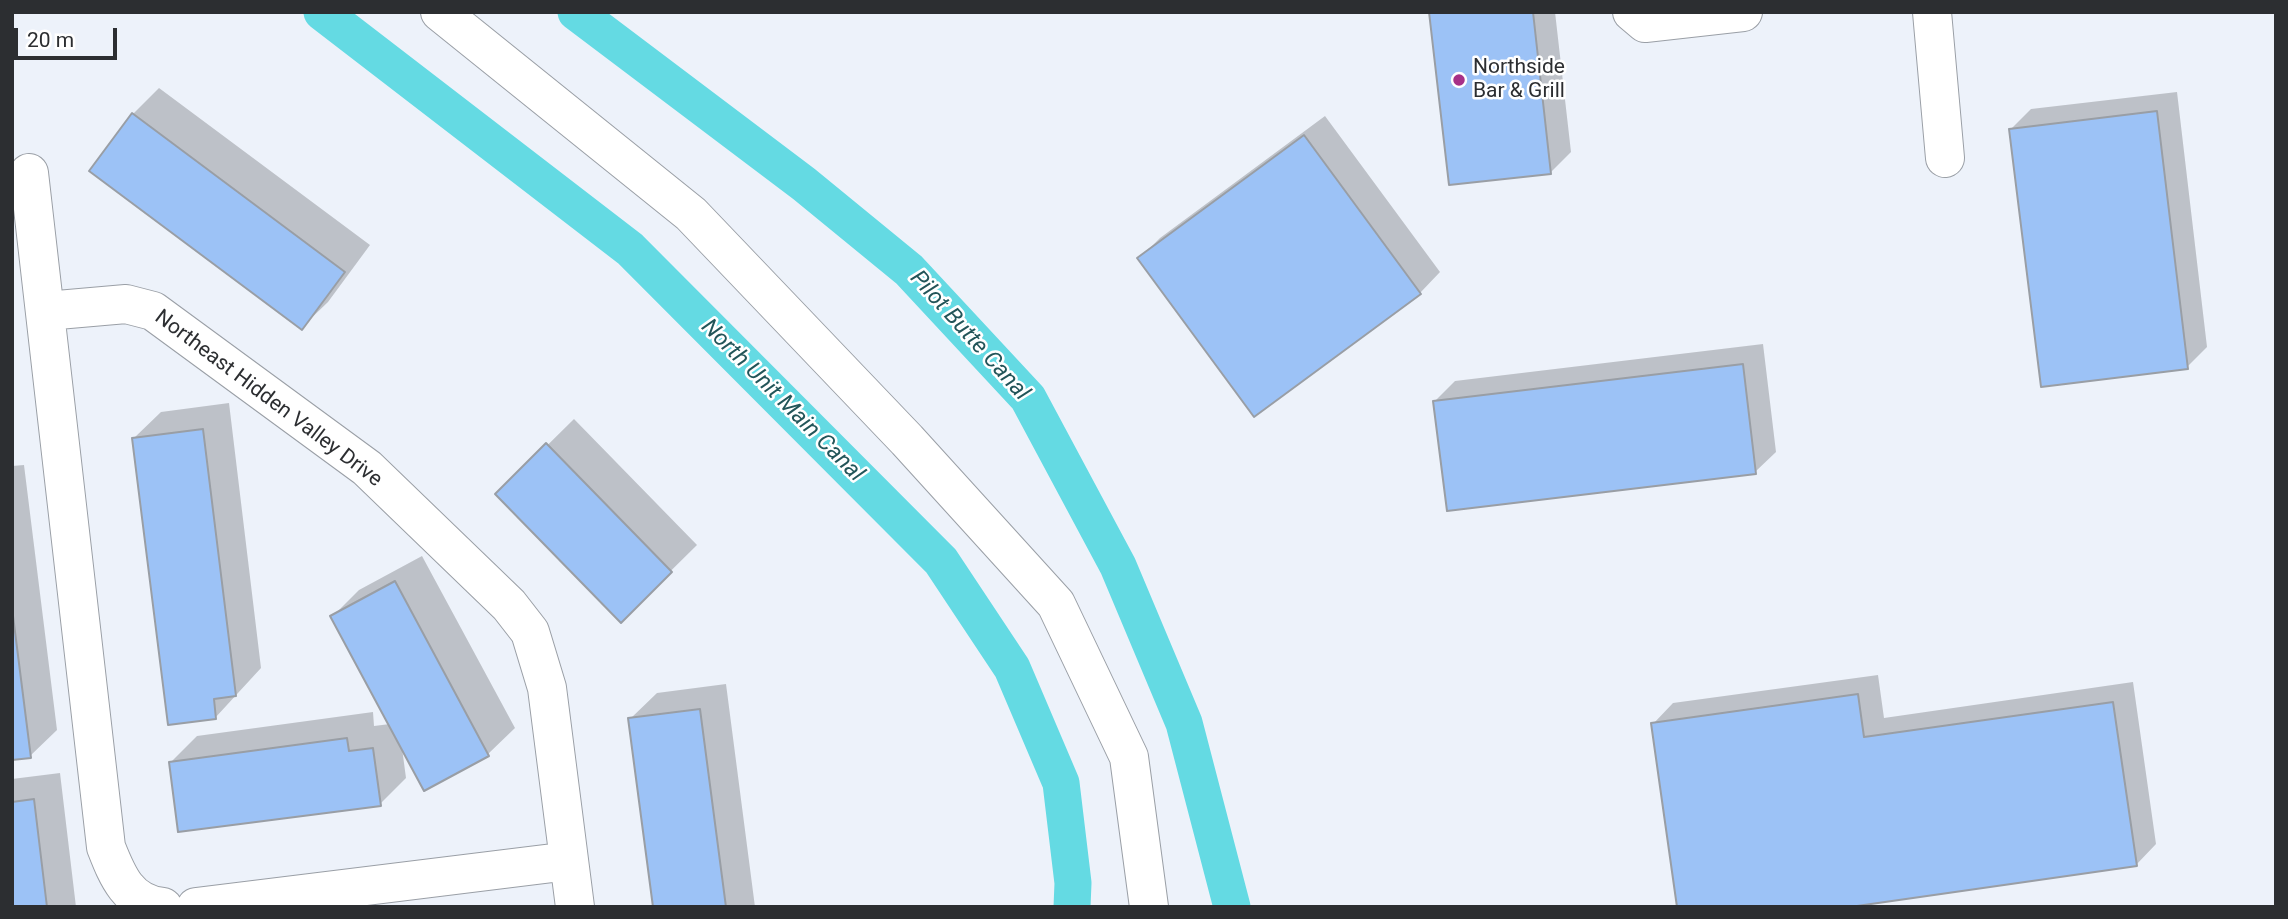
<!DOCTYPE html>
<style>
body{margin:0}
#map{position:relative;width:2288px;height:919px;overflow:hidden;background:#edf2fa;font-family:Roboto,sans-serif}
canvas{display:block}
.frame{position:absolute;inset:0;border:14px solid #2c2e31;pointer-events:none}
.scale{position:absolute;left:14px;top:28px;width:103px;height:32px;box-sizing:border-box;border:4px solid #2c2e31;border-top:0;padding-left:9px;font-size:21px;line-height:24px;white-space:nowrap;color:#2c2e31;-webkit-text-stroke:5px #fff;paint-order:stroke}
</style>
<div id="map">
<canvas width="2288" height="919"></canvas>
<div class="frame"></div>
<div class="scale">20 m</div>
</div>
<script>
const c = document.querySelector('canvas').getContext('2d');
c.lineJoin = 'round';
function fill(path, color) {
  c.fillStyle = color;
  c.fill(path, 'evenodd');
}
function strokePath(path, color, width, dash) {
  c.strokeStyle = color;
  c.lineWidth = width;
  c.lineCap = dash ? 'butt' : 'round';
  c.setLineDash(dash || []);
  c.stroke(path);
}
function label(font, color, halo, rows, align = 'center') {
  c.font = font + ' Roboto,sans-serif';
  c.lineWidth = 5;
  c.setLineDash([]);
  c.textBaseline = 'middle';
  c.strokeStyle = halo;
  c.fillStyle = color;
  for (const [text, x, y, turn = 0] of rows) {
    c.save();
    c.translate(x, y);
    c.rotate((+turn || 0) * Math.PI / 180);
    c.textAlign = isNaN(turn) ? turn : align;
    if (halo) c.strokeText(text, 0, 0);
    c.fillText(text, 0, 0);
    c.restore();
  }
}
fill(new Path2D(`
 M1430 12H1555L1571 152 1551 172Z
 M159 88 370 245 328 302 301 328 133 114Z
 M2177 92 2207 347 2187 367 2011 129 2031 109Z
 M1325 116 1440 272 1420 293 1140 258 1160 238Z
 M1763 344 1776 452 1755 472 1435 401 1455 381Z
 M229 403 261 668 215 718 134 438 161 412Z
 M574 419 697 545 621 620 498 494Z
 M24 465 57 730 30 756 12 758V466Z
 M422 556 515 728 488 754 425 789 402 748 406 778 380 804 171 762 197 736 373 712 374 726 390 724 332 617 359 590Z
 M1878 675 1884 718 2133 682 2156 844 2136 865 1653 724 1673 703Z
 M726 684 755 907H654L630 719 657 693Z
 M60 773 76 907H12V779Z`), '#0003');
strokePath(new Path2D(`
 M322 12 630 249 941 561 1012 668 1061 783 1073 883 1072 907
 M576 12 804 184 909 270 1028 398 1118 566 1184 723 1232 907`), '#64dae3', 37);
const building = new Path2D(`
 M1429 12H1533L1551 174 1449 185Z
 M2157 111 2188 369 2041 387 2009 129Z
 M132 113 345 272 302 330 89 171Z
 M1304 135 1421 294 1254 417 1137 258Z
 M1743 364 1756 474 1447 511 1433 401Z
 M203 429 236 696 214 699 216 719 168 725 132 438Z
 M546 443 672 572 621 623 495 494Z
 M395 581 489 756 424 791 330 616Z
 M12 608 31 758 12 760Z
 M1858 694 1864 737 2113 702 2137 866 1850 907H1677L1651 723Z
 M700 709 726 907H653L628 718Z
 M347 738 349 751 373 748 381 806 178 832 169 762Z
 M34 799 47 907H12V802Z`);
fill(building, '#9cc2f6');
strokePath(building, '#999ea5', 2);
const minor = new Path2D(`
 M440 12 691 214 907 440 1056 604 1129 757 1149 907
 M1632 12 1645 23 1743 12
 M1932 12 1945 158
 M29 173 106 847C117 875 128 904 163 907
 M46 311 126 304 153 311 367 468 509 605 530 632 547 688 575 907
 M196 907 569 861`);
strokePath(minor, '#9a9fa6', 40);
strokePath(minor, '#fff', 38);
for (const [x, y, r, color] of [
 [1459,80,7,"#a63088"]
]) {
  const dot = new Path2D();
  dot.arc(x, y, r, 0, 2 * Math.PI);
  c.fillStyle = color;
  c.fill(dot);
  strokePath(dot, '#fff', 2.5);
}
label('21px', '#2c2e31', '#fff', [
 ["Northside",1473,68],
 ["Bar & Grill",1473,92]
], 'left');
label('21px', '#2c2e31', '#fff', [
 ["Northeast Hidden Valley Drive",268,399,37]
]);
label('italic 23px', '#225559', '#fff', [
 ["Pilot Butte Canal",969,336,48],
 ["North Unit Main Canal",782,401,45]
]);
</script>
